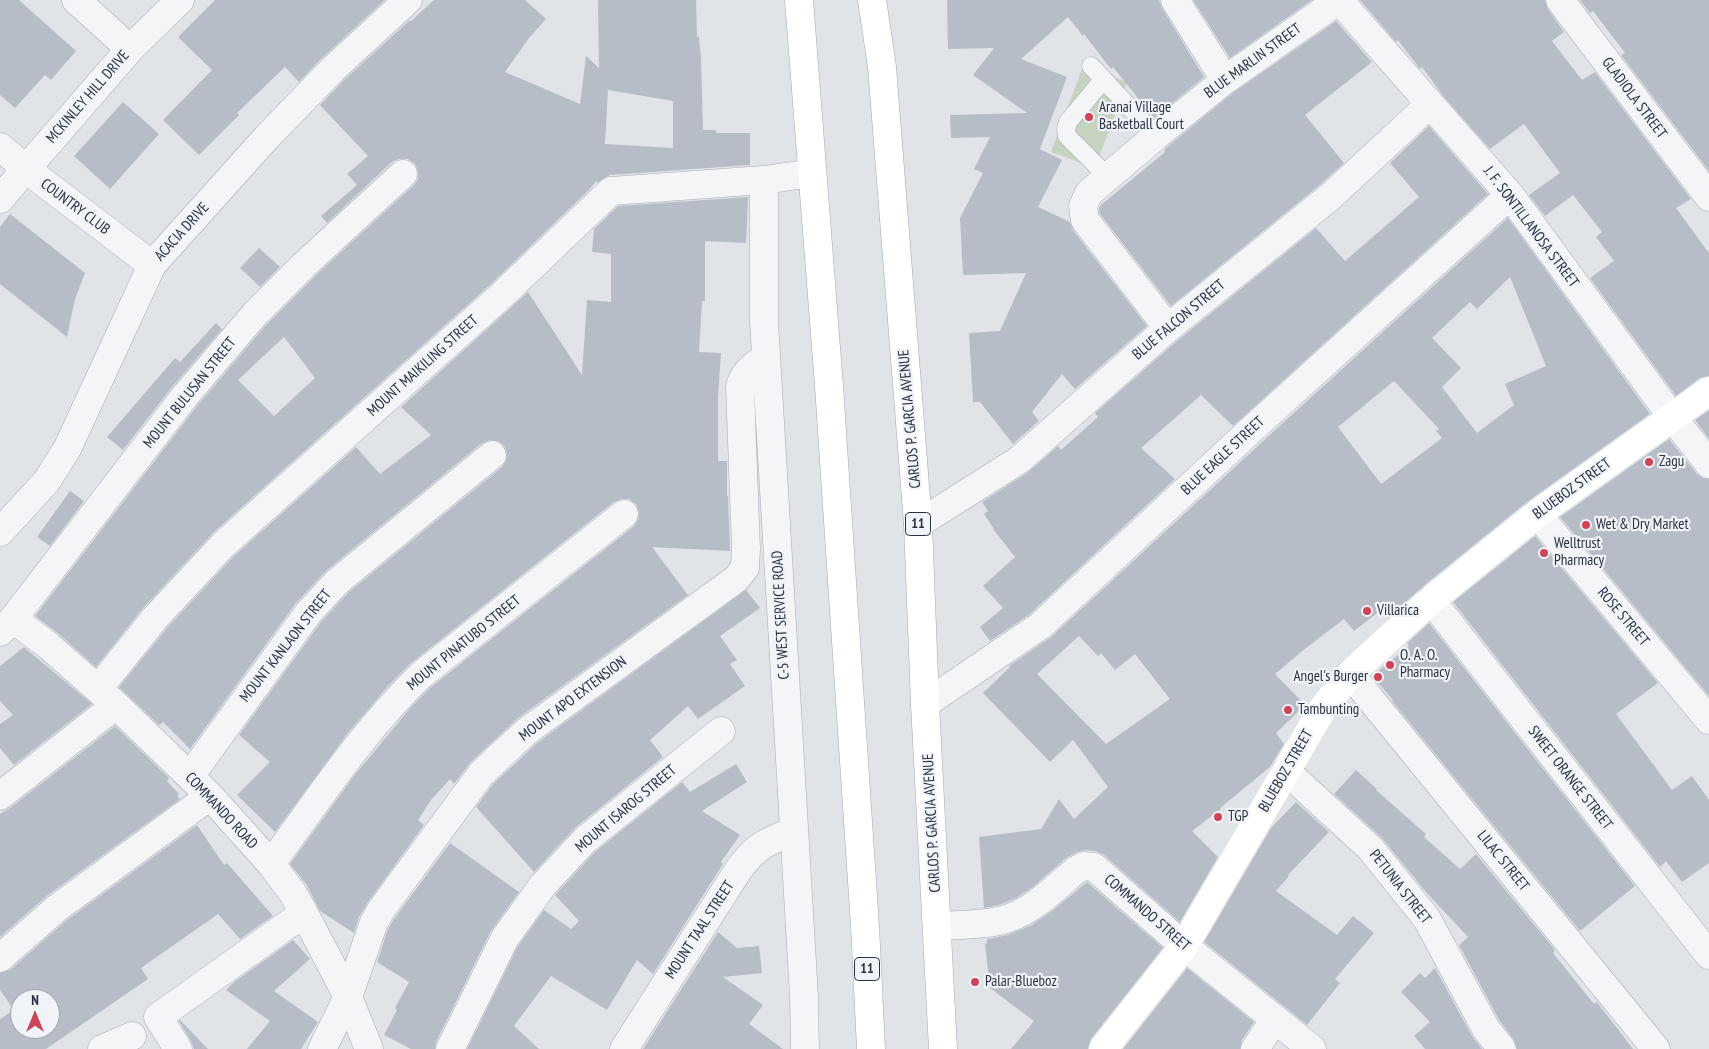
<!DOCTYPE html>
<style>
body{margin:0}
#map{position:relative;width:1709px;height:1049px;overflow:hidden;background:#e0e4e9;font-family:"PT Sans Narrow",sans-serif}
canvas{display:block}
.north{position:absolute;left:10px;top:989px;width:50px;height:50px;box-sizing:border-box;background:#f0f3f7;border:1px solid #a0a5ae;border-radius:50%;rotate:0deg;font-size:14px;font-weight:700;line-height:20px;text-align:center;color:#293141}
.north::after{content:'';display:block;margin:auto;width:18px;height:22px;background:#ce4559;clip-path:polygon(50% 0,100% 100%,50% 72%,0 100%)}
</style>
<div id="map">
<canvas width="1709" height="1049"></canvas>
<div class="north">N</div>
</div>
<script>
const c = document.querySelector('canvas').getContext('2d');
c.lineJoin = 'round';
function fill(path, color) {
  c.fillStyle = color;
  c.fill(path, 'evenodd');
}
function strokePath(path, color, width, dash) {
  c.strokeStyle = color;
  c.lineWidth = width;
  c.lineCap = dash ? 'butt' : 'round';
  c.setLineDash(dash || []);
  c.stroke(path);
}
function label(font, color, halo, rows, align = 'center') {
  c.font = font + ' "PT Sans Narrow",sans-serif';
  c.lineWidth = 4.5;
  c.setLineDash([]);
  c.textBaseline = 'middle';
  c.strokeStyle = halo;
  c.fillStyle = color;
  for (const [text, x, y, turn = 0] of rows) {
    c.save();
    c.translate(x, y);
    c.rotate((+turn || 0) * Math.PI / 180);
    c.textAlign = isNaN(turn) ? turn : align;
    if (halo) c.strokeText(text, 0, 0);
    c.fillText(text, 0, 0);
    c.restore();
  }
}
fill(new Path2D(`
 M1083 66 1127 82 1095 168 1051 152Z`), '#c6d3c1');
fill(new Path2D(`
 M0 0H19L76 51 51 80 45 75 15 108 0 95Z
 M215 0H385L322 58 299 82 285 67 237 113 239 115 199 155 163 120 212 70 178 37Z
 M434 0H525L546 19 529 38 505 72 580 104 586 56 599 68 598 0H696L697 37H699L701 59 703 130H716V133H750V165L610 175 597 183V180L589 190 491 284 213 533 144 607 96 667 60 635 35 616 197 406 266 325 315 276 414 185 418 179V171L415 164 408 159H399L392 162 327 223 321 216 357 185 347 174 368 156 320 105 344 80 410 20 411 21ZM608 90 673 101V148L605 144ZM284 337 315 378 274 416 238 380Z
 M947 0H1159L1162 8 1204 77 1154 118 1113 67 1111 69 1084 34 1083 36 1068 17 1021 59 1067 77 1040 149 1062 160 1038 207 1070 222 1073 230 1147 326 1075 389 1062 374 1032 412 1039 421 1013 444 980 402H973L969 333 1000 331 1026 273 963 275 960 218 983 173 974 169 990 137 951 138 950 115 1027 113 973 75 994 48 948 49Z
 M1193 0H1312L1230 58Z
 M1360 0H1545L1548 9 1564 32 1552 41 1582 80 1595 72 1691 199 1676 208 1709 253V376L1700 378 1676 396 1590 278 1614 261 1596 237 1602 232 1573 195 1545 216 1529 195 1560 173 1524 124 1490 149 1444 97 1422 67 1420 69 1398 40 1396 42Z
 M1580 0H1709V171L1621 55 1625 53 1593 11 1590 13Z
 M1336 21 1372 62 1305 115 1344 163 1321 184 1171 306 1100 214 1099 208 1101 205 1165 152 1164 150 1166 148 1234 92Z
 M123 102 159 134 110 189 74 156Z
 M1429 126 1488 194 1233 426 1201 395 1141 448 1175 479 1030 614 990 641 980 627 1003 608 983 586 1015 557 993 529H994L984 514 988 511 982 502 1027 473 1058 446 1061 450 1098 417 1095 413 1178 340 1316 228 1345 261 1419 197 1390 163Z
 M748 197 746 243 705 241V301H702L699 352 721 353 718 396V461H727V496H728L730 551 652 547 688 595 518 718 470 763 454 784 450 779 431 800 418 820 424 825 368 902 359 917 354 933 320 911 306 884 290 864 354 776 411 707 431 687 634 526 638 520 639 512 636 504 629 499H622L614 502 410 664 388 686 348 733 275 832 237 795 270 762 239 735 321 622 349 592 502 467 506 461 507 453 504 445 498 441 490 440 482 443 327 570 296 603 190 749 163 722 159 725 119 687 167 628 234 556 356 447 380 474 431 435 401 407 528 292 582 375 587 300 611 302V254L592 252 594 229 618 206Z
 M10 214 85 273 75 299 67 337 0 284V227Z
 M1508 218 1650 414 1527 502 1421 588 1388 618 1381 610 1354 631 1344 619 1306 648 1275 674 1305 705 1276 733 1284 744 1270 767 1220 808 1221 809 1192 831 1218 857 1180 922 1104 855 1096 851 1086 850 1077 852 1066 858 1033 887 1016 898 999 905 984 908 979 837 1041 829 1059 799 1074 819 1108 787 1073 740 1050 762 983 693 1010 667 1009 666 1051 637 1263 441ZM1510 277 1546 366 1505 384 1514 405 1477 433 1442 387 1461 368 1432 338 1470 302 1477 309ZM1394 381 1439 429 1436 431 1442 438 1381 484 1338 427ZM1079 636 1098 656 1101 653 1115 670 1135 654 1170 699 1106 744 1037 674Z
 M259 248 280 267 260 287 240 268Z
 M216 323 222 329 173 386 123 450 107 437 175 358 180 362Z
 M1709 410V439L1695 420Z
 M1669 439 1697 474 1703 478 1709 479V696L1560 517Z
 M70 491 84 501 50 546 37 537Z
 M1535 536 1658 683 1616 714 1672 790 1692 776 1709 800V863L1682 882 1666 861 1660 867 1453 602Z
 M746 590 760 608 720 636 737 660 730 664 745 686 698 719 688 706 650 740 663 757 575 828 534 872 476 807 493 784 537 743Z
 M1429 623 1635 886 1580 931 1392 701 1393 700 1372 676 1409 646 1407 643Z
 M24 647 92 704 14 765 0 748V724L13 715 0 701V666Z
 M115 726 169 778 167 781 179 794 177 796 180 799 48 895 0 937V814L10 808Z
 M736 764 747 782 702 811 740 835 721 862 723 864 653 974 637 960 607 1010 551 976 514 1026 539 1049H467L518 946 544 910 571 929 579 921 555 895 596 851 682 782 690 792Z
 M1356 770 1377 789 1376 790 1426 834 1424 837 1460 869 1476 854 1555 950 1553 953 1594 1004 1597 1002 1633 1049H1517L1514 1040 1499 1020 1459 945 1468 937 1425 891 1381 837 1334 794Z
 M1296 802 1329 832 1288 875 1289 876 1276 891 1337 935 1353 916 1374 933 1335 979 1340 983 1307 1025 1204 942 1271 828Z
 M197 825 224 865 227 863 273 916 240 939 218 914 141 968 148 979 46 1049H0V1019L14 1010 0 990V973L10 970 67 920ZM20 999H50V1029H20Z
 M450 843 519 892 491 931 436 1042 435 1049H411L384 1035 397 1010 395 1008 409 982 377 962 388 929 394 919Z
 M1087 882 1163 948 1091 1039 1088 1049H1011L1034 1021 990 988 985 944 987 943V939L1008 935 1032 925 1052 911Z
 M718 932 737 948 759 946 762 973 723 977 763 1005 749 1024 783 1049H643Z
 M293 940 310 959 274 991 318 1022 301 1049H247L270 1021 226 990 234 982Z
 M1187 968 1254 1022 1242 1040 1240 1049H1123Z
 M1435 968 1472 1036 1482 1049H1425L1414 1036 1430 1022 1401 992 1420 973 1425 978Z
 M180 1020 208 1049H194L191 1041 179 1021Z`), '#b7bdc6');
const lane = new Path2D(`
 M1091 66 1156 136
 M1103 80 1068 122 1066 129 1067 136 1108 177`);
const street = new Path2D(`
 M76 0 130 49
 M1175 0 1225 80
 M1339 0 1510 195 1672 417 1709 464
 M1560 0 1709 197
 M0 147 26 169 152 265
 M764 180V321L804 996 805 1049
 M0 199 130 49 180 0
 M1168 328 1085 220 1083 206 1089 193 1156 136 1225 80 1339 0
 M1537 514 1709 720
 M918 524 1019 460 1168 328 1331 196 1430 104
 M0 532 46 482 67 449 152 265 267 137 333 69 408 0
 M1431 600 1709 955
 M13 619 50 647 116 705 210 796 271 864 292 892 304 913 348 997 369 1049
 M0 632 13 619 185 396 255 314 304 265 403 174
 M1350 674 1656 1049
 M98 689 155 618 223 545 502 295 611 191 764 180 812 173
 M925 704 1040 626 1252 429 1510 195
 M1286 771 1370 848 1427 919 1486 1029 1502 1049
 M190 776 309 612 338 581 492 455
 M0 796 116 705
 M271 864C318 800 363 731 421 675L624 514
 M938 926C957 925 986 925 1003 920 1032 912 1054 889 1076 870L1084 866 1094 867 1184 946 1312 1049
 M0 958 57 908 210 796
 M102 1049 132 1036
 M178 1049 158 1017 304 913
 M322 1049 348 997 374 922 381 910 481 774 502 754 527 731 736 579 745 568 746 549 740 387C744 371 754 366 766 357
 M450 1049 505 938 543 885 585 840 721 731
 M624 1049 739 869C757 845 767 842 793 831
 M1255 1049 1275 1019`);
const primary = new Path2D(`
 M799 0 829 386 865 926 871 1049
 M872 0 882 67 918 524 925 704 943 1049`);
strokePath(lane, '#a5abb3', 19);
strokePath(street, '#a5abb3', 29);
strokePath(primary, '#a0a8b5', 29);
strokePath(lane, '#f3f5f7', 18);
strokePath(street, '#f3f5f7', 28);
strokePath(new Path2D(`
 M1103 1049 1184 946 1323 708 1350 674 1431 600 1537 514 1709 391`), '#fff', 28);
strokePath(primary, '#fff', 28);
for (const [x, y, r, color] of [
 [1089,117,5,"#ce4559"],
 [1649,462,5,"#ce4559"],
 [1586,525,5,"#ce4559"],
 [1544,553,5,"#ce4559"],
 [1367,611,5,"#ce4559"],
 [1390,665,5,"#ce4559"],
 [1378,677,5,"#ce4559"],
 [1288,710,5,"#ce4559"],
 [1218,817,5,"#ce4559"],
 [975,982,5,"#ce4559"]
]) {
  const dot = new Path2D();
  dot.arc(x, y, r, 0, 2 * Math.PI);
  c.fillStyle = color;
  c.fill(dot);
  strokePath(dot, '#f0f3f7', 2);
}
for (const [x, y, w] of [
 [918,524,25],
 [867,969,25]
]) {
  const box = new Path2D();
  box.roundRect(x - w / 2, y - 11.5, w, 23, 4);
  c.fillStyle = '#f0f3f7';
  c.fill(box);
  strokePath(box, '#293141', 1);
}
label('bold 14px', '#293141', null, [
 ["11",918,524],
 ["11",867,969]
]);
label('15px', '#293141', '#f0f3f7', [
 ["BLUE MARLIN STREET",1253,61,-36],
 ["MCKINLEY HILL DRIVE",88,97,-49],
 ["GLADIOLA STREET",1634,98,53],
 ["COUNTRY CLUB",75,207,37],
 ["J. F. SONTILLANOSA STREET",1531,227,53],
 ["ACACIA DRIVE",182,232,-48],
 ["BLUE FALCON STREET",1179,320,-40],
 ["MOUNT MAIKILING STREET",423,366,-42],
 ["MOUNT BULUSAN STREET",190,393,-51],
 ["CARLOS P. GARCIA AVENUE",910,419,-95],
 ["BLUE EAGLE STREET",1223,456,-43],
 ["BLUEBOZ STREET",1572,489,-36],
 ["C-5 WEST SERVICE ROAD",781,615,-93],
 ["ROSE STREET",1623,617,50],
 ["MOUNT PINATUBO STREET",464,643,-39],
 ["MOUNT KANLAON STREET",286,646,-52],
 ["MOUNT APO EXTENSION",573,699,-37],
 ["BLUEBOZ STREET",1286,771,-60],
 ["SWEET ORANGE STREET",1570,778,52],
 ["MOUNT ISAROG STREET",626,809,-40],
 ["COMMANDO ROAD",221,811,47],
 ["CARLOS P. GARCIA AVENUE",932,823,-93],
 ["LILAC STREET",1503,861,51],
 ["PETUNIA STREET",1400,887,52],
 ["COMMANDO STREET",1147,913,41],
 ["MOUNT TAAL STREET",700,930,-57]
]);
label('15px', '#293141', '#f0f3f7', [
 ["Aranai Village",1099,108],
 ["Basketball Court",1099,125],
 ["Zagu",1659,462],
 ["Wet & Dry Market",1596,525],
 ["Welltrust",1554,544],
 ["Pharmacy",1554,561],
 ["Villarica",1377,611],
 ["O. A. O.",1400,656],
 ["Pharmacy",1400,673],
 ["Angel's Burger",1368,677,"right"],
 ["Tambunting",1298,710],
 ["TGP",1228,817],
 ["Palar-Blueboz",985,982]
], 'left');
</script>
